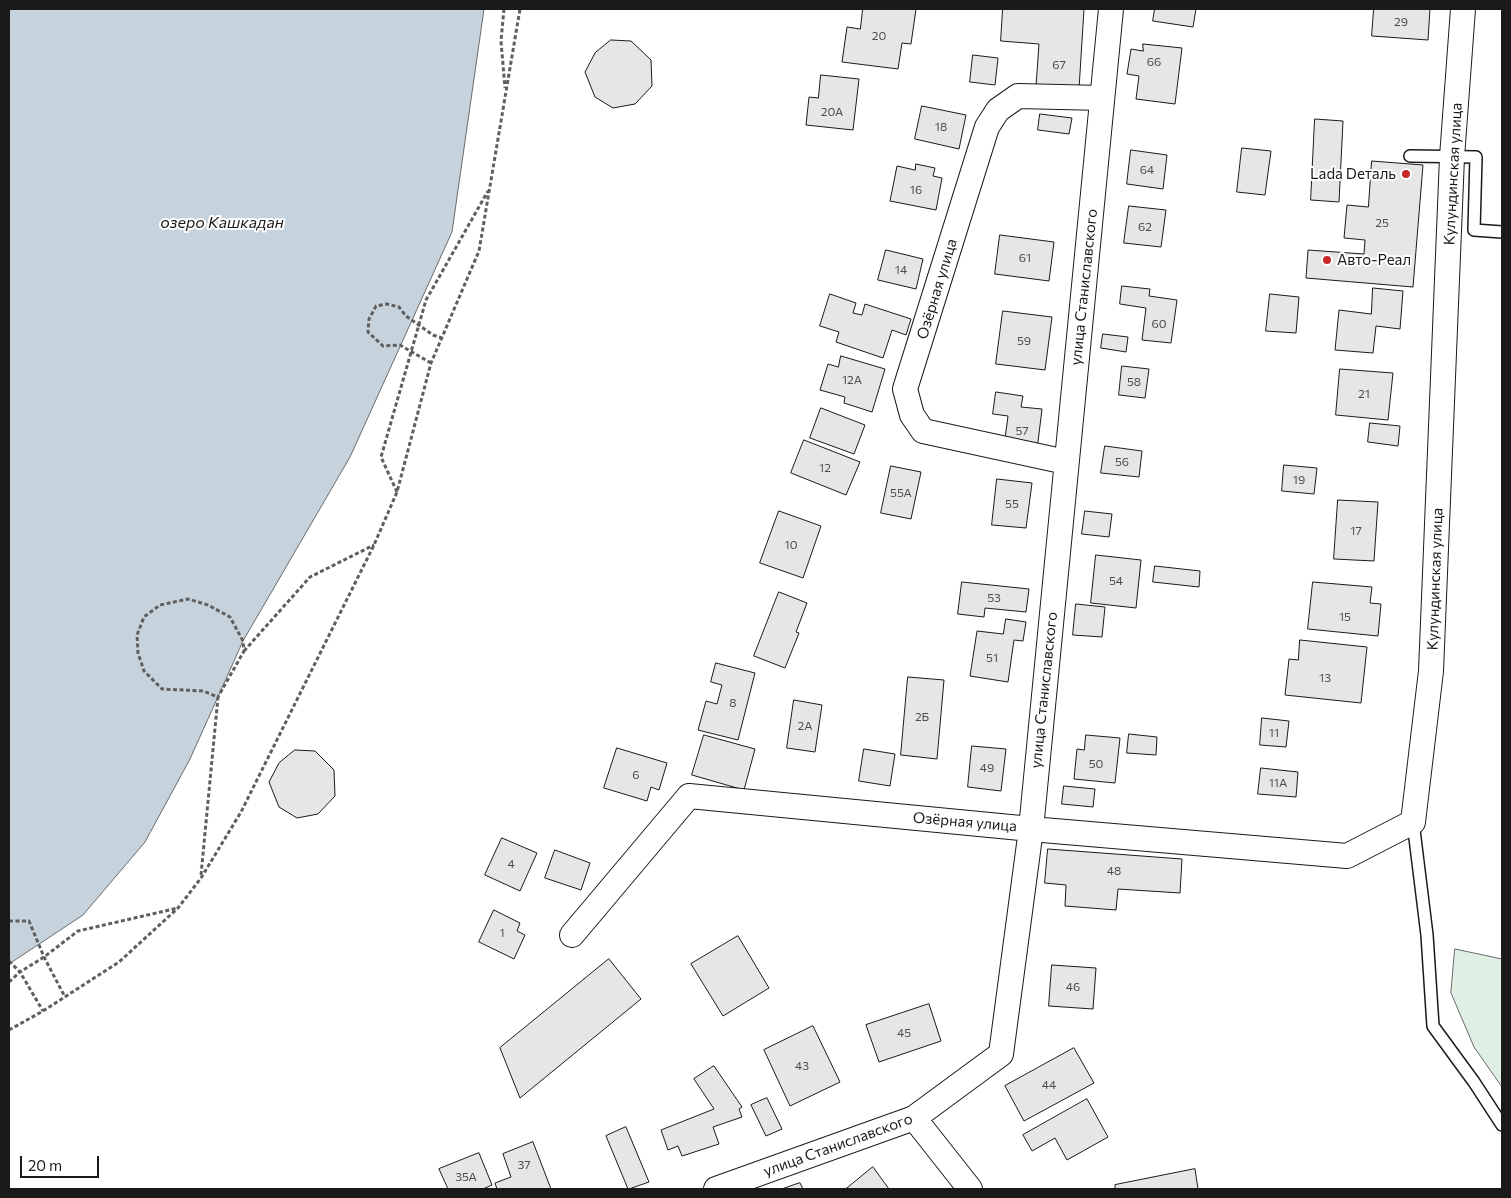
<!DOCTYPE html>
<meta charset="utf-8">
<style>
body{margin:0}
#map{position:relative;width:1511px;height:1198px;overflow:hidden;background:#fff;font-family:Commissioner,sans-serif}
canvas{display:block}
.frame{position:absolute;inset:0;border:10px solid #1a1a1a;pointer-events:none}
.scale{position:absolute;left:20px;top:1156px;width:79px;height:22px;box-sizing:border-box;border:2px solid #1a1a1a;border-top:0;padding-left:6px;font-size:15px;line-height:18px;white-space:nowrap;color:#1a1a1a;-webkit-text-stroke:4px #fff;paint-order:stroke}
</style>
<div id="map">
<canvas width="1511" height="1198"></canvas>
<div class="frame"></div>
<div class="scale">20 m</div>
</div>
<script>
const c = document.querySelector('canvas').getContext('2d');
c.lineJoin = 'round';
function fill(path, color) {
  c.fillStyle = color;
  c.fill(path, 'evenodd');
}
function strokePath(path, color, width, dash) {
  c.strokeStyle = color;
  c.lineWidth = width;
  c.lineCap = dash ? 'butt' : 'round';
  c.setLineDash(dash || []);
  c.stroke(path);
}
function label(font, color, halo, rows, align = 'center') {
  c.font = font + ' Commissioner,sans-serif';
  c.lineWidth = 4;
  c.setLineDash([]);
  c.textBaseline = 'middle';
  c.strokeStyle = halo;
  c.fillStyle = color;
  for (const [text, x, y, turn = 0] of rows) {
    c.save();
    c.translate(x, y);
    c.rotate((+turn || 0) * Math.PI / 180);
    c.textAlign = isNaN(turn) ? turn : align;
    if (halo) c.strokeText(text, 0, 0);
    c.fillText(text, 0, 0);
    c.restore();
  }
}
const green = new Path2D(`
 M1455 949 1502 959V1087L1474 1047 1451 993Z`);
fill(green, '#e0efe3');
strokePath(green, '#6a6a6a', 1);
const water = new Path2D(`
 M9 9H484L452 232 350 457 243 641 190 759 145 842 83 915 9 964Z`);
fill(water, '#c6d2dc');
strokePath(water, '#6a6a6a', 1);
const building = new Path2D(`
 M863 9H916L911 44 902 43 898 69 842 62 847 27 860 29Z
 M1003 9H1084L1079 89 1036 86 1039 44 1001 41Z
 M1155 9H1196L1193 27 1153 21Z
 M1374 9H1430L1428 40 1372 36Z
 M611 40 631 41 651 60 652 86 635 104 613 108 595 97 585 72 595 53Z
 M1143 44 1182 48 1175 104 1136 99 1139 76 1127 74 1131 49 1143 51Z
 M973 55 998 58 995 85 970 82Z
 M821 75 859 79 853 130 806 125 809 97 818 98Z
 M922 106 966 115 959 149 915 139Z
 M1040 114 1072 118 1069 134 1038 130Z
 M1315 119 1343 121 1339 202 1311 200Z
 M1242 148 1271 151 1265 195 1237 192Z
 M1131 150 1167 155 1163 189 1127 184Z
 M1372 161 1423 165 1413 287 1306 278 1308 250 1364 254 1365 240 1344 238 1347 205 1368 207Z
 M916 164 935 168 933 176 942 178 936 210 890 201 897 166 915 170Z
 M1129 206 1166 210 1161 247 1124 243Z
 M1000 235 1054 242 1049 281 995 274Z
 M886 250 923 259 916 289 878 280Z
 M1122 286 1150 289 1149 296 1177 300 1171 343 1142 340 1146 308 1120 304Z
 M1373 288 1403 291 1400 329 1376 326 1373 353 1335 350 1339 310 1371 314Z
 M830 294 856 303 853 313 862 315 865 304 911 319 906 335 892 330 883 358 836 342 839 332 820 326Z
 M1270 294 1299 297 1296 333 1266 331Z
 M1003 311 1052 317 1045 370 996 364Z
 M1103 334 1128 337 1126 352 1101 348Z
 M841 356 885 369 872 412 844 403 845 397 820 390 828 364 838 367Z
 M1122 366 1149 369 1145 398 1119 395Z
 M1340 369 1393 373 1388 420 1336 415Z
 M996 392 1023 396 1021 407 1042 409 1037 450 1004 446 1008 416 993 414Z
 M821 408 865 425 854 454 810 438Z
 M1370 423 1400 426 1398 446 1368 442Z
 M804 440 860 462 846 495 791 473Z
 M1105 446 1142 451 1139 477 1101 473Z
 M1284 465 1317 468 1314 494 1282 491Z
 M891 466 921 472 911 519 881 513Z
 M997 479 1032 483 1026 528 992 525Z
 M1338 500 1378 502 1374 561 1334 559Z
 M779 511 821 526 803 578 760 563Z
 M1085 511 1112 514 1109 537 1082 534Z
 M1096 555 1141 560 1136 608 1091 603Z
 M1155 566 1200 571 1199 587 1153 582Z
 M962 582 1029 589 1026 612 985 608 984 617 958 614Z
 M1313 582 1372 587 1370 603 1381 604 1378 636 1308 629Z
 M779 592 807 603 796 632 799 633 785 668 754 656Z
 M1076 604 1105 607 1102 637 1073 635Z
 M1006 619 1026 622 1023 641 1014 640 1008 682 970 676 977 631 1003 634Z
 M1300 640 1367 647 1361 703 1285 695 1289 659 1298 660Z
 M716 663 755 673 738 740 698 730 706 701 717 704 722 685 711 682Z
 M908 677 944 680 937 759 901 755Z
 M794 700 822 705 815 752 787 748Z
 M1262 718 1289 721 1286 747 1260 745Z
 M1129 734 1157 737 1156 755 1127 753Z
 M704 735 755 749 744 790 692 775Z
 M1086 735 1120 738 1115 783 1074 779 1077 749 1084 750Z
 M972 746 1006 749 1001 791 968 787Z
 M617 748 667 763 659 790 651 787 647 801 604 788Z
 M864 749 895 754 890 786 859 781Z
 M295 750 315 751 334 770 335 796 318 814 297 818 279 807 269 782 279 763Z
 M1261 768 1298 772 1296 797 1258 794Z
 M1064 786 1095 789 1093 807 1062 804Z
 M502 838 537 853 520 891 485 875Z
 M1048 849 1182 859 1180 893 1118 889 1116 910 1065 906 1066 885 1045 883Z
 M555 850 590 863 581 890 545 878Z
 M494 910 520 923 517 931 525 935 514 959 479 942Z
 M738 936 769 988 723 1016 691 964Z
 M609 959 641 999 520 1098 500 1048Z
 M1052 965 1096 968 1093 1009 1049 1006Z
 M929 1004 941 1041 879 1062 866 1025Z
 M813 1026 840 1082 790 1106 764 1050Z
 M1074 1048 1094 1083 1024 1121 1005 1086Z
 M714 1066 742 1107 739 1109 742 1117 713 1127 719 1144 682 1156 678 1146 668 1150 661 1130 714 1109 694 1079Z
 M767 1098 782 1129 766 1136 751 1105Z
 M1087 1099 1108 1137 1067 1160 1055 1138 1032 1151 1023 1135Z
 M626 1127 649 1182 629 1189H628L606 1136Z
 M533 1142 551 1189H497L495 1183 511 1177 503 1154Z
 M479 1153 492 1185 483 1189H448L439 1169Z
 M873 1167 889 1189H846Z
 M1195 1169 1198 1189H1115V1185Z
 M800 1183 803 1189H782Z`);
fill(building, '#e6e6e6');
strokePath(building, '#1a1a1a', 1);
const lane = new Path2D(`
 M1410 156 1476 157 1474 230 1502 232
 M1413 822 1427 935 1433 1026 1474 1082 1502 1125`);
const street = new Path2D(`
 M1066 462 923 431 912 415 905 389 987 127 998 110 1018 96 1102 98
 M572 935 689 796 1031 829 1347 856 1413 822 1431 671 1452 157 1463 9
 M914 1118 970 1189
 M716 1189 914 1118 1001 1054 1031 829 1111 9`);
strokePath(lane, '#1a1a1a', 14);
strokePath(street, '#1a1a1a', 26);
strokePath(new Path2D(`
 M504 9 501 41 505 88
 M431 363 400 345 383 346 368 332 369 319 376 306 387 304 399 307 406 316 433 335 442 338
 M397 492 381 457 426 300 488 191
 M244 651 310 577 374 545
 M201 875 218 697 203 691 162 689 144 671 138 653 137 635 144 617 160 605 188 599 208 605 230 617 243 641 244 651 218 697
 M9 921H29L44 957 65 997
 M9 961 20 972 43 1011
 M9 982 20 972 44 957 78 931 178 908
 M9 1030 43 1011 119 962 178 908 201 878 241 812 374 545 397 492 431 363 479 251 520 9`), '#5f5f5f', 3, [4, 2.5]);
strokePath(lane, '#fff', 11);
strokePath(street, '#fff', 24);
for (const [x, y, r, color] of [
 [1406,174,5,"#c62828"],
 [1327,260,5,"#c62828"]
]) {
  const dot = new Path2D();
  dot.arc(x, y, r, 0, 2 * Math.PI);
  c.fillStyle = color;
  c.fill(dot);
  strokePath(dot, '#fff', 2);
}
label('12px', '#4d4d4d', null, [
 ["29",1401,22],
 ["20",879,36],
 ["66",1154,62],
 ["67",1059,65],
 ["20А",832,112],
 ["18",941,127],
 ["64",1147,170],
 ["16",916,190],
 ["25",1382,223],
 ["62",1145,227],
 ["61",1025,258],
 ["14",901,270],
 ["60",1159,324],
 ["59",1024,341],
 ["12А",852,380],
 ["58",1134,382],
 ["21",1364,394],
 ["57",1022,431],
 ["56",1122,462],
 ["12",825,468],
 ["19",1299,480],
 ["55А",901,493],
 ["55",1012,504],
 ["17",1356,531],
 ["10",791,545],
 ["54",1116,581],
 ["53",994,598],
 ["15",1345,617],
 ["51",992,658],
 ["13",1325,678],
 ["8",733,703],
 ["2Б",922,717],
 ["2А",805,726],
 ["11",1274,733],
 ["50",1096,764],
 ["49",987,768],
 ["6",636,775],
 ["11А",1278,783],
 ["4",511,864],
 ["48",1114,871],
 ["1",502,933],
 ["46",1073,987],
 ["45",904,1033],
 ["43",802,1066],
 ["44",1049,1085],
 ["37",524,1165],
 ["35А",466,1177]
]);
label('15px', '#1a1a1a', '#fff', [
 ["Lada Dеталь",1396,174],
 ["Авто-Реал",1337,260,"left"]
], 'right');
label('15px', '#1a1a1a', '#fff', [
 ["Кулундинская улица",1453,174,-87],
 ["улица Станиславского",1084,287,-84],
 ["Озёрная улица",937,289,-73],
 ["Кулундинская улица",1435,579,-88],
 ["улица Станиславского",1044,690,-84],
 ["Озёрная улица",965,822,5],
 ["улица Станиславского",838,1145,-20]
]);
label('italic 16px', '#1a1a1a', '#fff', [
 ["озеро Кашкадан",222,223]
]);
</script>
